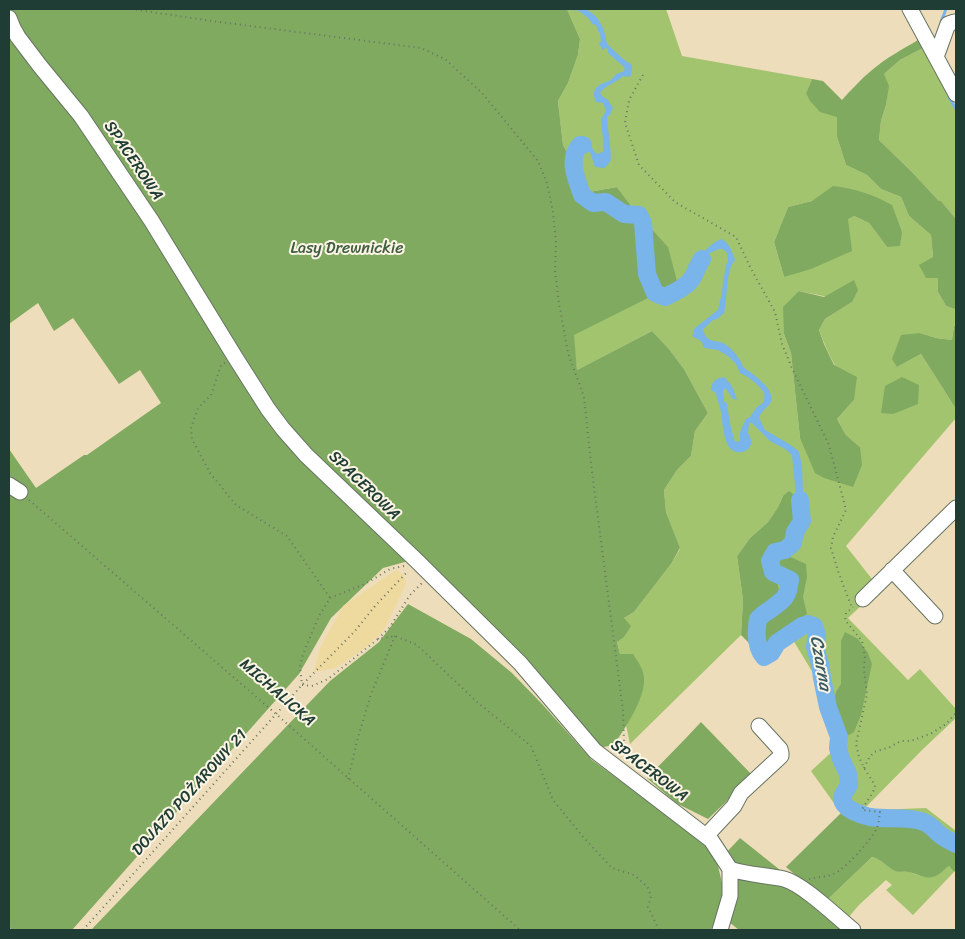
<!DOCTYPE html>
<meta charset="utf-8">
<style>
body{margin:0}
#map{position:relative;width:965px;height:939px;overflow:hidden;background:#eeddba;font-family:Sriracha,sans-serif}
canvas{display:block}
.frame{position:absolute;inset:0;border:10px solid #1f3d34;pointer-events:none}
</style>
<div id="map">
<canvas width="965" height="939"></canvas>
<div class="frame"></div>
</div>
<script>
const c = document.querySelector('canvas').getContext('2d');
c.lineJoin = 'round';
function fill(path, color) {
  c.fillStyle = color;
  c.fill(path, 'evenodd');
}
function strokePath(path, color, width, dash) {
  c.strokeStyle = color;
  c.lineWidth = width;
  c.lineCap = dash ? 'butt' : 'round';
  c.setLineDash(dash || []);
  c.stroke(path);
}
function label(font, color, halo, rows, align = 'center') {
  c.font = font + ' Sriracha,sans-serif';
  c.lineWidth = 4;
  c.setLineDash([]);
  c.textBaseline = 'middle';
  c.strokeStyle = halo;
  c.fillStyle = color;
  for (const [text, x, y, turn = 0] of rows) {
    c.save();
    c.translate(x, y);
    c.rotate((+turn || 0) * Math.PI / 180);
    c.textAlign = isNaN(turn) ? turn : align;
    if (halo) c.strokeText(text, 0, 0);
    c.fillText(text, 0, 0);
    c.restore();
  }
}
fill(new Path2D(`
 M567 9H666L682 56 812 79 806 93 837 116V137L846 165 867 175 881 189 901 197 909 216 931 235 933 257 938 278V292L946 306 956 309V325L954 326 952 340 936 338 920 333 897 367 921 354 956 409V418L846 546 872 579 857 594 865 602 848 618 908 680 920 669 956 709V718L923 749 864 809 875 810 926 808 956 831V850L924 826 910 823H864L853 817 841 813 811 771 836 748 813 673 793 640 776 653 769 663 751 645C754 635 752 624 754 613L760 609 768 606 771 577C764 568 764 557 773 549 780 541 787 544 791 530 793 523 785 504 783 496L778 507 768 522 750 538 737 556 743 600 741 635 630 744 626 725 634 711 617 642 624 618 634 612 671 564 680 549 666 512 664 490 677 470 691 456 695 431 708 413 684 369 669 349 652 331 577 370 573 335 578 332 635 211 617 187 589 192 563 145 558 101 568 83 578 55 580 39ZM812 201 902 232 887 247 869 223 854 216 848 218 784 277 774 242 788 207ZM799 291 852 302 825 319 819 330C828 355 841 377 854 400L837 419 846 435 860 447 800 438 791 353 784 334Z
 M923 48 956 111V219L941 201H939L912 172 879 140 881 121 886 105 887 97 884 74 900 60Z
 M872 857 878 859 895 871 909 872 924 877 938 874 944 869 949 866 954 872 913 915 886 890 892 885 886 880 859 905 847 919 827 900Z`), '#a2c46e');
fill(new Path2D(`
 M9 9H567L580 39 578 55 568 83 558 101 563 145 589 192 617 187 635 211 668 247 677 281 648 298 574 335 577 370 652 331 669 349 684 369 708 413 695 431 691 456 677 470 664 490 666 512 680 548 671 564 634 612 624 618 631 626 624 637 617 642 620 654H633C638 662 644 669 644 679 645 699 625 728 614 745L598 748 423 557 383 568 331 618 299 674 72 930H9V449L36 488 84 455H87L161 403 140 370 119 384 73 318 54 331 38 303 9 324Z
 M918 40 923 48 900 60 884 74 889 86 886 105 881 121 879 140 912 172 939 201H941L956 219V309H955L946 306 938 292V278H926L919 265 933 257 931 235 909 216 901 197 881 189 867 175 846 165 837 137V117L820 112 810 101 806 93 812 79 823 81 842 100C851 90 861 79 872 70 886 58 903 49 918 40Z
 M833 186C854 188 874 195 892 205L902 232 900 246 887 247 869 223 854 216 848 219 852 251 811 269 784 277 774 242 788 207 812 201Z
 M854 280 858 290 852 302 825 319 819 330 824 344 834 365 857 377 854 400 837 419 846 435 860 447 862 465 853 487 824 478 815 473 800 438 791 353 784 334 783 307 799 291 824 297Z
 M956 325V409L921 354 897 367 892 359 901 335 920 333 936 338 952 340 954 326Z
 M902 377 919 385 918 404 893 414 881 413 885 386Z
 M789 491 793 494C794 508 796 527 786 539 779 548 768 547 766 562 765 575 771 573 776 581 778 584 779 589 779 592 770 606 766 604 754 613 752 624 754 635 751 645L741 635 743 600 737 556 750 538 768 522 778 507 783 496Z
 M786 555 806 564 807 577 803 597 807 614C796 623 785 631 775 640 770 643 768 648 763 651 762 644 760 635 761 628 764 607 802 611 792 575L779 571 776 565V559Z
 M408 604 471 639 512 673 543 705 592 760 705 842 718 866 723 887 720 910 711 930H91L330 681 379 642Z
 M845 632 858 639 868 653 872 664 861 715 854 732 849 735 843 733 841 730 833 706 836 692 841 684V641Z
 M701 722 753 776 708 819 676 803 647 778 686 738Z
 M841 813 853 817 865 823H910L924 826 956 850V870L954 872 949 866C943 870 939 876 932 877 924 879 916 873 908 872 903 871 898 873 893 870 885 865 881 859 872 857L826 901 786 867Z
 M740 838 780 870 775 871 738 867 724 855Z
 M739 879 792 887 847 930H739L729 922 735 883Z`), '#81aa61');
fill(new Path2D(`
 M396 570 404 575 406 584 384 630 369 645 336 668 314 672 320 648 343 606Z`), '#eeda9e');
fill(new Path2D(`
 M571 9C575 9 580 8 584 9 599 14 605 29 607 44L623 59 632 65 631 75 628 77 623 76C616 83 605 85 600 93L602 96 608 100 610 104 613 107 610 115 607 117C607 126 613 156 610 162 609 163 605 168 604 168L595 167 590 152 583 150 582 151 581 157 578 160V166L569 163 576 140C593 133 588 149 598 154L604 151 601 119 606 111 603 103 596 102C590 87 599 85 611 80 614 76 618 72 623 72L625 69 623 66 608 53V49L606 48 602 50 599 43 601 42 600 33 598 31 596 25 592 24C590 18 583 14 577 10L575 11Z
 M721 239C730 243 732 252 735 260 725 271 728 299 724 313L717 319 713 320 703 329C706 344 715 339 725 344 731 348 742 360 743 367 751 373 776 389 771 402 769 406 765 408 763 411 762 412 759 417 759 418L765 430 789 444 797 450 799 452 802 466 803 492 805 504V515L803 523 798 522 799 510 796 494 792 455 785 449 770 441 752 423H749L748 433 752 442C750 447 748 451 742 452 723 456 723 424 721 412 720 406 717 400 716 393L711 390C712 381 715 379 724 377 733 386 733 388 737 400L733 399 726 389H723L724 401 727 404 730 424 735 442 740 441V432L746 419 750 417 756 408 764 402C764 398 765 396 764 393 761 386 746 375 740 373L736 364 728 356 718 350 705 348 703 346C703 340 697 339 692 336L694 333 693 331 695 328 718 310 722 292 723 283 726 265 728 262V258L727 253 723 249H719L710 253 699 268 700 275 692 282 690 278C699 261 702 248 721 239Z`), '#79b4ea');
strokePath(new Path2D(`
 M941 22 946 9
 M949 97 956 109
 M9 928 10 930`), '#79b4ea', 3);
strokePath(new Path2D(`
 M583 145H580C567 159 577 180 582 195L593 203 606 202 624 214 639 215 643 223 647 274 655 293 665 297C675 292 687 287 693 277 696 271 698 265 702 259
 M800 500 802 521 795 532 793 543 785 550 775 552 770 561 773 572 790 580C788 598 784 599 771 609 766 612 762 615 758 619 756 631 755 647 764 657L771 653 777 643 802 626 808 624 814 626 817 635 815 647 820 664 822 678 828 707 839 737 838 748 841 759 848 774 849 785C847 789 842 794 842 799 843 809 861 815 870 817 888 820 907 816 924 822 931 825 934 829 939 834 944 838 950 841 956 844`), '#79b4ea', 18);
const minor = new Path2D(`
 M910 9 956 94
 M9 18 13 28 18 37 40 66 81 116 151 220 235 357 268 409 283 429 306 455 418 562 520 663 595 751 711 840 730 869V896L720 930
 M936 57 948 24 954 22H956
 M9 485 20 492
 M892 570 935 616
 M863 599 956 508
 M706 836 734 806 741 793 781 756V753L780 749 759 726
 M730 869C748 875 766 875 784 879 803 884 837 917 853 930`);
strokePath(minor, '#677563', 17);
strokePath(new Path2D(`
 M131 9 212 21 421 48 445 59 482 93 538 161 547 183 553 212 556 243 555 272 559 303 568 353 584 397 592 472 623 711 624 741 618 753
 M643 75 629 100 625 123 639 165 675 202 736 237 750 267 775 312 782 344 791 366 829 445 846 510 833 537 831 548 839 574 852 608 853 607
 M225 363 221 365 211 395 198 408 191 428 192 439 210 473 236 505 287 536 330 598
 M29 500 276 714 520 930
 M404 566 390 569 365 584 330 598 319 616 303 654 300 667 302 685 312 686 328 679 378 639 395 636 417 645 477 702 531 746 553 800 584 838 612 868 634 875 647 886 651 896 648 907 659 930
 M378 639 390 627 410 595 423 582
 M864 768 869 758 874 752 890 747 901 741H911L932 733 946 724 956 713
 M348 779 357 741 371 694 395 636
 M809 879C817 877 826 877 833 874 845 870 871 840 877 828 879 823 879 817 880 812L862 810C866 801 874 794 875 785L864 768 859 757 856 744 867 694 864 669 865 656 862 641 845 620 846 613 852 608
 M83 930 302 685 355 631 375 606 408 571`), '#677563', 2, [1, 4]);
strokePath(minor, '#fff', 15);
label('16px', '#1f3d34', '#fcf5e5', [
 ["SPACEROWA",133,161,56],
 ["SPACEROWA",364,486,44],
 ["MICHALICKA",277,693,41],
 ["SPACEROWA",649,771,37],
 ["DOJAZD POŻAROWY 21",190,793,-48]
]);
label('16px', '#405f42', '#fcf5e5', [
 ["Lasy Drewnickie",347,249]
]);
label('italic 18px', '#365b62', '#fcf5e5', [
 ["Czarna",820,663,80]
]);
</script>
